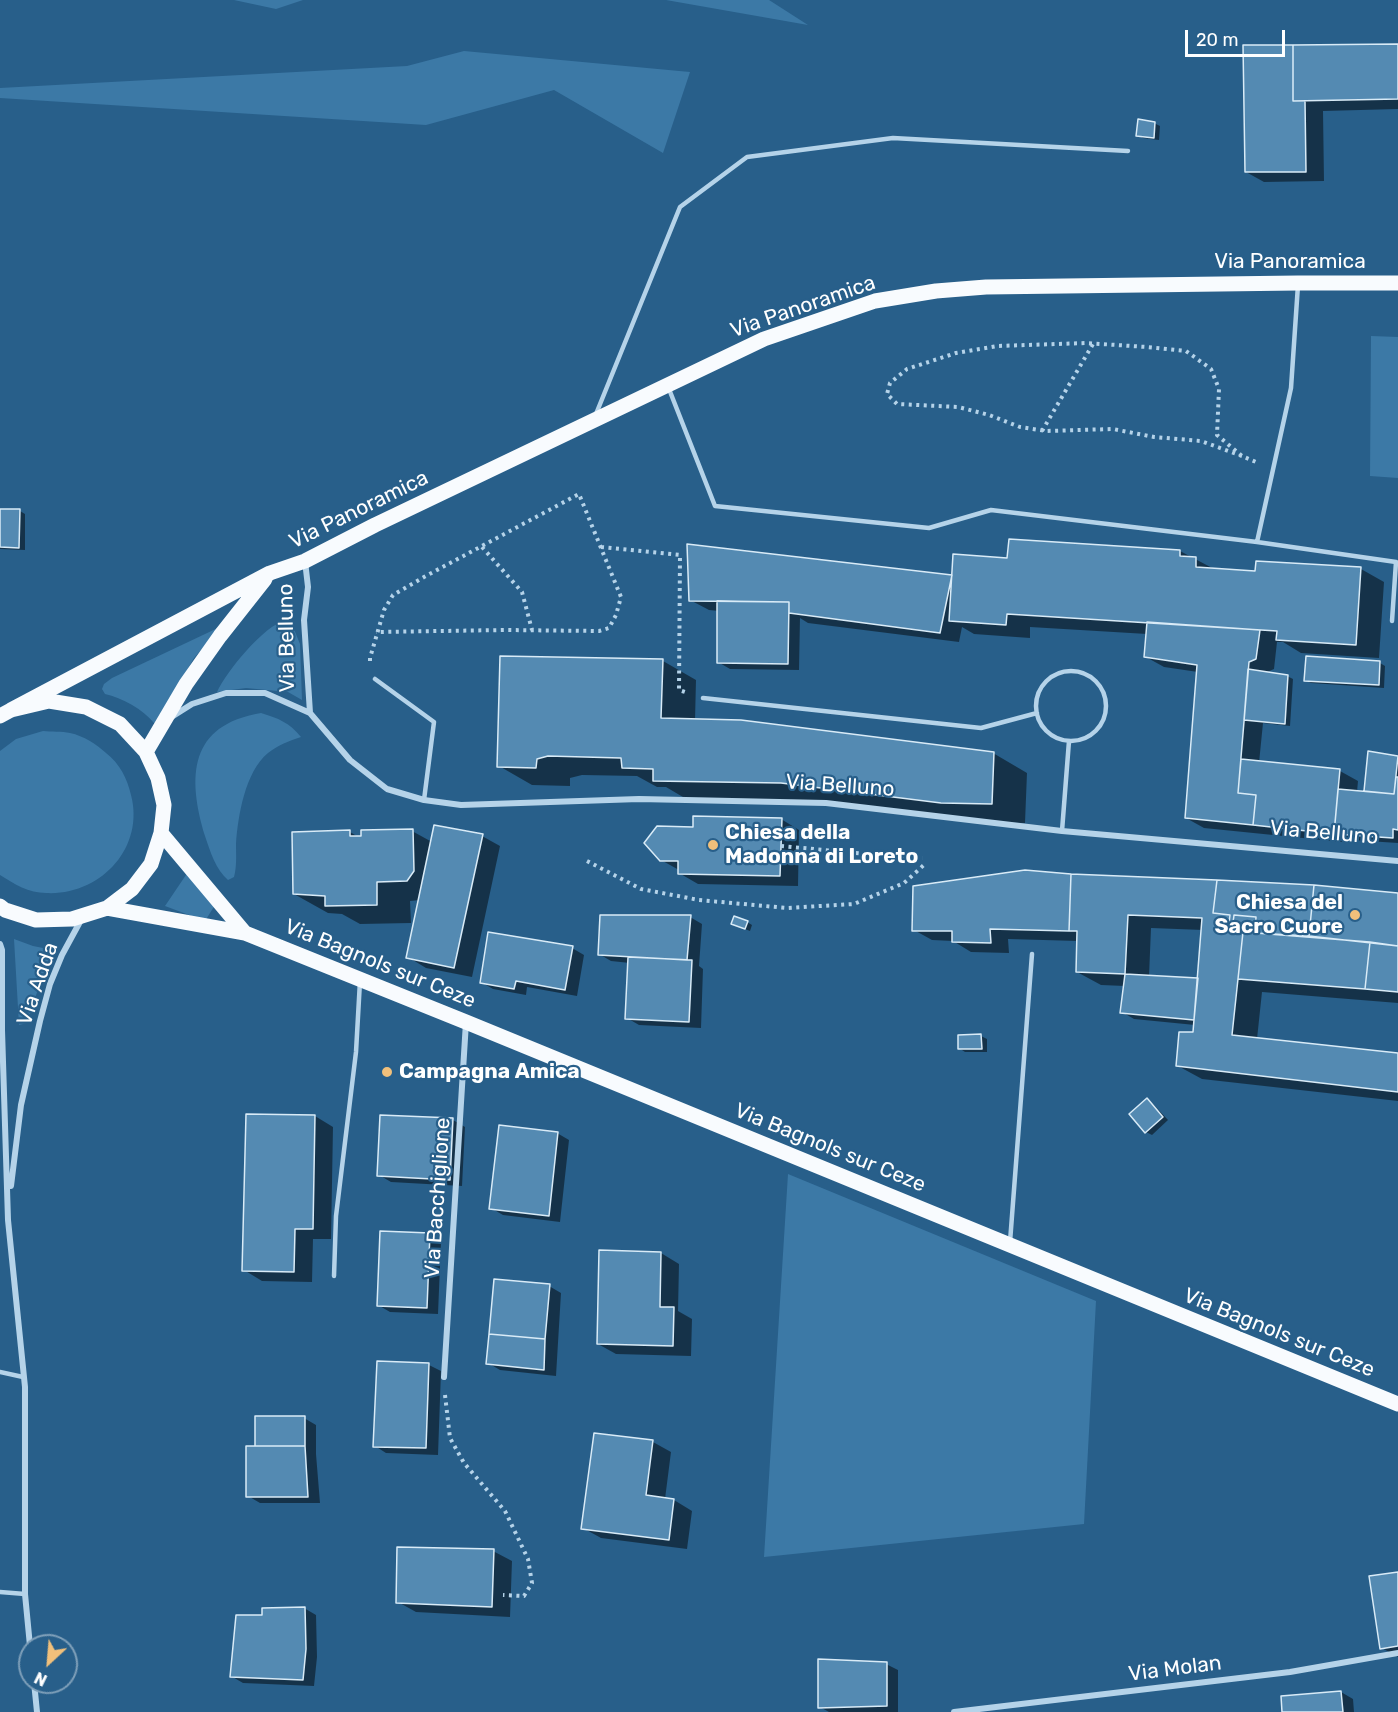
<!DOCTYPE html>
<style>
body{margin:0}
#map{position:relative;width:1398px;height:1712px;overflow:hidden;background:#285f8a;font-family:Rubik,sans-serif}
canvas{display:block}
.north{position:absolute;left:18px;top:1634px;width:60px;height:60px;box-sizing:border-box;background:#285f8a;border:2px solid #7e9fb9;border-radius:50%;rotate:206deg;font-size:16px;font-weight:700;line-height:24px;text-align:center;color:#fff}
.north::after{content:'';display:block;margin:auto;width:21px;height:27px;background:#f1c07b;clip-path:polygon(50% 0,100% 100%,50% 72%,0 100%)}
.scale{position:absolute;left:1185px;top:30px;width:100px;height:27px;box-sizing:border-box;border:3px solid #fff;border-top:0;padding-left:8px;font-size:18px;line-height:21px;white-space:nowrap;color:#fff;-webkit-text-stroke:4px #285f8a;paint-order:stroke}
</style>
<div id="map">
<canvas width="1398" height="1712"></canvas>
<div class="north">N</div>
<div class="scale">20 m</div>
</div>
<script>
const c = document.querySelector('canvas').getContext('2d');
c.lineJoin = 'round';
function fill(path, color) {
  c.fillStyle = color;
  c.fill(path, 'evenodd');
}
function strokePath(path, color, width, dash) {
  c.strokeStyle = color;
  c.lineWidth = width;
  c.lineCap = dash ? 'butt' : 'round';
  c.setLineDash(dash || []);
  c.stroke(path);
}
function label(font, color, halo, rows, align = 'center') {
  c.font = font + ' Rubik,sans-serif';
  c.lineWidth = 4.5;
  c.setLineDash([]);
  c.textBaseline = 'middle';
  c.strokeStyle = halo;
  c.fillStyle = color;
  for (const [text, x, y, turn = 0] of rows) {
    c.save();
    c.translate(x, y);
    c.rotate((+turn || 0) * Math.PI / 180);
    c.textAlign = isNaN(turn) ? turn : align;
    if (halo) c.strokeText(text, 0, 0);
    c.fillText(text, 0, 0);
    c.restore();
  }
}
fill(new Path2D(`
 M234 0H303L276 9Z
 M666 0H769L808 25Z
 M464 51 690 72 663 153 554 90 426 125 0 98V88L407 66Z
 M1371 336 1398 337V478L1370 476Z
 M286 620 291 622 300 644 302 700 288 692 246 688 217 692C227 671 263 626 286 620Z
 M222 626 194 658 157 722 154 723C143 709 122 698 105 694L102 689 104 684 112 678Z
 M261 713C278 718 290 723 301 737 289 741 278 745 268 753 245 772 238 816 236 844 236 855 237 866 234 877L228 880C216 870 210 851 205 836 187 776 189 725 261 713Z
 M43 731C51 732 62 731 70 733 84 736 96 744 106 753 120 764 127 778 131 795 145 848 100 896 46 893 29 893 14 884 0 875V751L16 739Z
 M188 872 215 905 205 921 165 906Z
 M14 939 33 946 53 950 42 977 27 1023 19 1025Z
 M788 1174 1096 1301 1084 1524 764 1557Z`), '#3c79a6');
fill(new Path2D(`
 M1398 46V109L1323 111 1324 181 1264 182 1246 172 1245 47Z
 M1154 123 1160 126 1159 140 1143 138 1138 135Z
 M0 510 20 511 25 514V550L0 549Z
 M1180 551 1216 570 1257 573 1361 569 1384 582 1379 658 1301 653 1283 642H1277L1274 669 1265 673 1287 676 1293 679 1290 726 1263 723 1259 763 1340 771 1358 781 1357 792 1371 793 1365 790 1369 753 1398 757V843L1352 840V843L1204 828 1186 818 1198 672 1164 667 1146 657 1147 634 1030 627V638L974 634 962 627 959 642 808 623 800 618 799 670 730 669 718 662 719 611 709 610 690 600 951 576 1009 559Z
 M663 661 696 680 695 721 993 753 1027 773 1025 823 975 822 816 802 688 800 666 787H657L637 776 582 775 570 778V786L532 785 499 766Z
 M1380 663 1385 666 1384 688 1311 683 1305 680Z
 M781 819 799 830 798 886 698 884 679 873V870L661 860 694 829Z
 M412 831 432 842 482 836 500 846 472 977 426 968 408 957 420 900 410 901 411 923 360 924 342 914 328 913 294 894 350 832 360 838Z
 M1071 876 1398 895V990H1392L1398 993V1003L1262 992 1257 1039 1398 1054V1101L1202 1079 1178 1066 1195 1034V1025L1134 1019 1122 1012 1125 986 1101 985 1077 972 1078 941 1008 939 1009 953 971 952 953 941 932 940 914 930ZM1151 928 1203 930 1199 981 1149 977Z
 M690 917 702 924 699 966 703 969 701 1028 639 1025 627 1018 630 963 611 961 599 954Z
 M747 922 752 925 750 931 732 924Z
 M572 948 584 955 577 996 527 987 526 995 493 989 481 982Z
 M981 1036 987 1039V1052H965L959 1048Z
 M1147 1100 1152 1103 1168 1120 1152 1135 1146 1132Z
 M315 1116 333 1127 331 1239H313L312 1282 262 1281 244 1270Z
 M453 1120 465 1127 462 1186 391 1182 379 1175Z
 M557 1133 569 1140 560 1222 503 1215 491 1208Z
 M429 1235 441 1242 438 1314 390 1312 378 1305Z
 M661 1253 679 1264 678 1311 692 1319 691 1356 616 1354 598 1344Z
 M549 1286 561 1293 556 1376 500 1370 488 1363Z
 M378 1363 429 1365 441 1371 438 1455 386 1453 375 1446Z
 M304 1418 316 1425V1454L320 1503H260L248 1496 257 1448Z
 M653 1442 671 1452 665 1499 674 1500 692 1511 687 1549 601 1538 583 1528Z
 M493 1551 512 1561 510 1617 416 1612 398 1602Z
 M1398 1573V1657L1382 1648Z
 M304 1608 316 1615 317 1657 314 1686 243 1683 231 1676 264 1616Z
 M886 1664 898 1670V1712H829L820 1707Z
 M1341 1692 1353 1699 1354 1712H1284Z`), '#0007');
const building = new Path2D(`
 M1398 44V99L1293 101V45Z
 M1243 45H1293V101H1305L1306 172H1245Z
 M1138 119 1155 122 1154 138 1136 136Z
 M0 509H20L19 548 0 547Z
 M1009 539 1180 550V556L1196 557V567L1255 571 1256 561 1361 567 1356 645 1276 640 1277 631 1007 614 1006 625 949 621 953 554 1007 558Z
 M687 544 952 575 940 633 789 613V602L689 601Z
 M717 601 789 602 788 664 717 663Z
 M1147 622 1260 630 1256 659 1249 662 1238 793 1256 795 1253 825 1185 818 1197 665 1144 657Z
 M500 656 663 659 661 718 741 720 994 752 992 804 941 803 781 783 653 781V769L622 768 621 758 548 756 537 759 536 768 497 767Z
 M1306 656 1380 661 1379 685 1304 681Z
 M1248 669 1288 675 1285 724 1244 720Z
 M1368 751 1398 756 1394 794 1364 791Z
 M1241 759 1340 769 1334 834 1253 825 1256 795 1238 793Z
 M1396 777H1398V830L1393 829V838L1334 834 1338 789 1394 794Z
 M693 816 782 818 780 876 678 874V861H660L644 843 657 826 693 827Z
 M434 825 483 834 454 968 406 958Z
 M413 829 414 871 407 881 377 882V905L325 906V896L293 894 292 832 350 830V836H361V830Z
 M1025 870 1071 874 1069 931 990 929 991 943 952 942V931H912L913 886Z
 M1071 874 1217 880 1213 913 1230 915 1228 931 1243 932 1232 1035 1398 1053V1092L1176 1066 1179 1032H1193L1202 918 1128 915 1125 974 1076 972 1077 931H1069Z
 M1217 880 1314 885 1309 936 1255 933 1256 917 1234 915 1232 931H1228L1230 915 1213 913Z
 M1314 885 1398 893V946L1309 936Z
 M600 915H691L687 960 598 955Z
 M1234 915 1256 917 1255 933 1232 931Z
 M734 916 748 921 745 929 731 924Z
 M488 932 573 946 565 990 516 981 514 989 480 983Z
 M1243 932 1370 942 1365 989 1238 979Z
 M1370 942 1398 946V992L1365 989Z
 M628 957 692 960 689 1022 625 1019Z
 M1125 974 1198 978 1194 1020 1120 1013Z
 M981 1034 982 1049H958V1035Z
 M1147 1098 1163 1117 1145 1133 1129 1114Z
 M246 1114 315 1115 313 1229H295L294 1272 242 1271Z
 M380 1115 453 1118 450 1180 377 1176Z
 M499 1125 558 1132 549 1216 489 1209Z
 M380 1231 430 1233 427 1308 377 1306Z
 M599 1250 661 1252 660 1307H674L673 1346 597 1344Z
 M494 1279 550 1284 545 1339 489 1334Z
 M489 1334 545 1339 544 1370 486 1364Z
 M377 1361 429 1363 426 1448 373 1447Z
 M255 1416H305V1446H255Z
 M594 1433 653 1440 646 1495 674 1499 669 1540 581 1529Z
 M246 1446H305L308 1497H246Z
 M397 1547 494 1549 492 1607 396 1603Z
 M1398 1572V1646L1380 1649 1369 1576Z
 M305 1607 306 1649 303 1680 230 1677 236 1615H262V1608Z
 M818 1659 887 1662V1706L818 1708Z
 M1341 1691 1343 1712H1282L1281 1696Z`);
fill(building, '#548ab2');
strokePath(building, '#d9ebf7', 1.5);
strokePath(new Path2D(`
 M1042 431 1093 344
 M1242 456 1201 441 1154 437 1113 429 1046 431 1020 427 989 415 958 407 897 404 887 394 890 383 907 369 956 353 998 346 1086 343 1147 347 1186 351 1211 369 1219 389 1217 435 1242 456 1256 462
 M482 547 522 592 532 630
 M601 547 680 555 679 690 685 692
 M370 661V658L384 610 393 595 424 577 579 494 621 597 616 615 609 628 599 631 505 630 376 632
 M781 846 910 858H923
 M587 861 641 889 699 900 787 908 854 904 904 883 925 864
 M445 1395 450 1438 464 1463 505 1511 528 1559 532 1583 524 1596 503 1595`), '#b5d3e9', 4, [3, 4.5]);
strokePath(new Path2D(`
 M669 389 715 506 929 528 991 510 1257 542 1396 562 1392 621
 M596 414 680 207 747 157 893 138 1128 151
 M1257 542 1291 388 1298 285
 M1036 706a35 35 0 1 1 70 0a35 35 0 1 1-70 0Z
 M375 679 434 722 424 800
 M703 698 981 728 1037 713
 M1062 831 1069 741
 M1010 1242 1032 954
 M334 1276 336 1216 356 1052 360 981
 M0 1372 23 1377
 M0 1592 25 1594`), '#b5d3e9', 4.5);
strokePath(new Path2D(`
 M305 561 308 587 304 620 310 713
 M173 716 192 704 226 693H265L310 713 350 760 387 789 424 800 461 805 639 799 826 803 1062 831 1398 861
 M0 944 2 950V1030L8 1220 25 1387V1594L30 1646
 M11 1186 21 1105 40 1021 50 984 62 955 81 920
 M444 1377 466 1022
 M34 1682 37 1712
 M954 1712 1290 1672 1398 1653`), '#b5d3e9', 6);
strokePath(new Path2D(`
 M11 710 270 573 305 561 375 525 764 339 875 301 936 291 986 287 1298 283H1398
 M0 716 11 710 49 701 86 707 120 724 146 752 158 778 164 805 161 833 151 864 132 889 107 908 72 919 36 920 5 910 0 906
 M146 752 186 684 220 636 265 579
 M161 833 245 933
 M107 908 245 933 466 1022 1398 1404`), '#f8fbfe', 15);
for (const [x, y, r, color] of [
 [713,845,6,"#f1c07b"],
 [1355,915,6,"#f1c07b"],
 [387,1072,6,"#f1c07b"]
]) {
  const dot = new Path2D();
  dot.arc(x, y, r, 0, 2 * Math.PI);
  c.fillStyle = color;
  c.fill(dot);
  strokePath(dot, '#285f8a', 2);
}
label('21px', '#fff', '#285f8a', [
 ["Via Panoramica",1290,262],
 ["Via Panoramica",803,307,-19],
 ["Via Panoramica",359,510,-26],
 ["Via Belluno",287,638,-91],
 ["Via Belluno",840,786,4],
 ["Via Belluno",1324,833,5],
 ["Via Bagnols sur Ceze",380,964,22],
 ["Via Adda",38,984,-71],
 ["Via Bagnols sur Ceze",830,1148,22],
 ["Via Bacchiglione",438,1198,-86],
 ["Via Bagnols sur Ceze",1279,1333,22],
 ["Via Molan",1175,1669,-7]
]);
label('bold 21px', '#fff', '#285f8a', [
 ["Chiesa della",725,833],
 ["Madonna di Loreto",725,857],
 ["Chiesa del",1343,903,"right"],
 ["Sacro Cuore",1343,927,"right"],
 ["Campagna Amica",399,1072]
], 'left');
</script>
